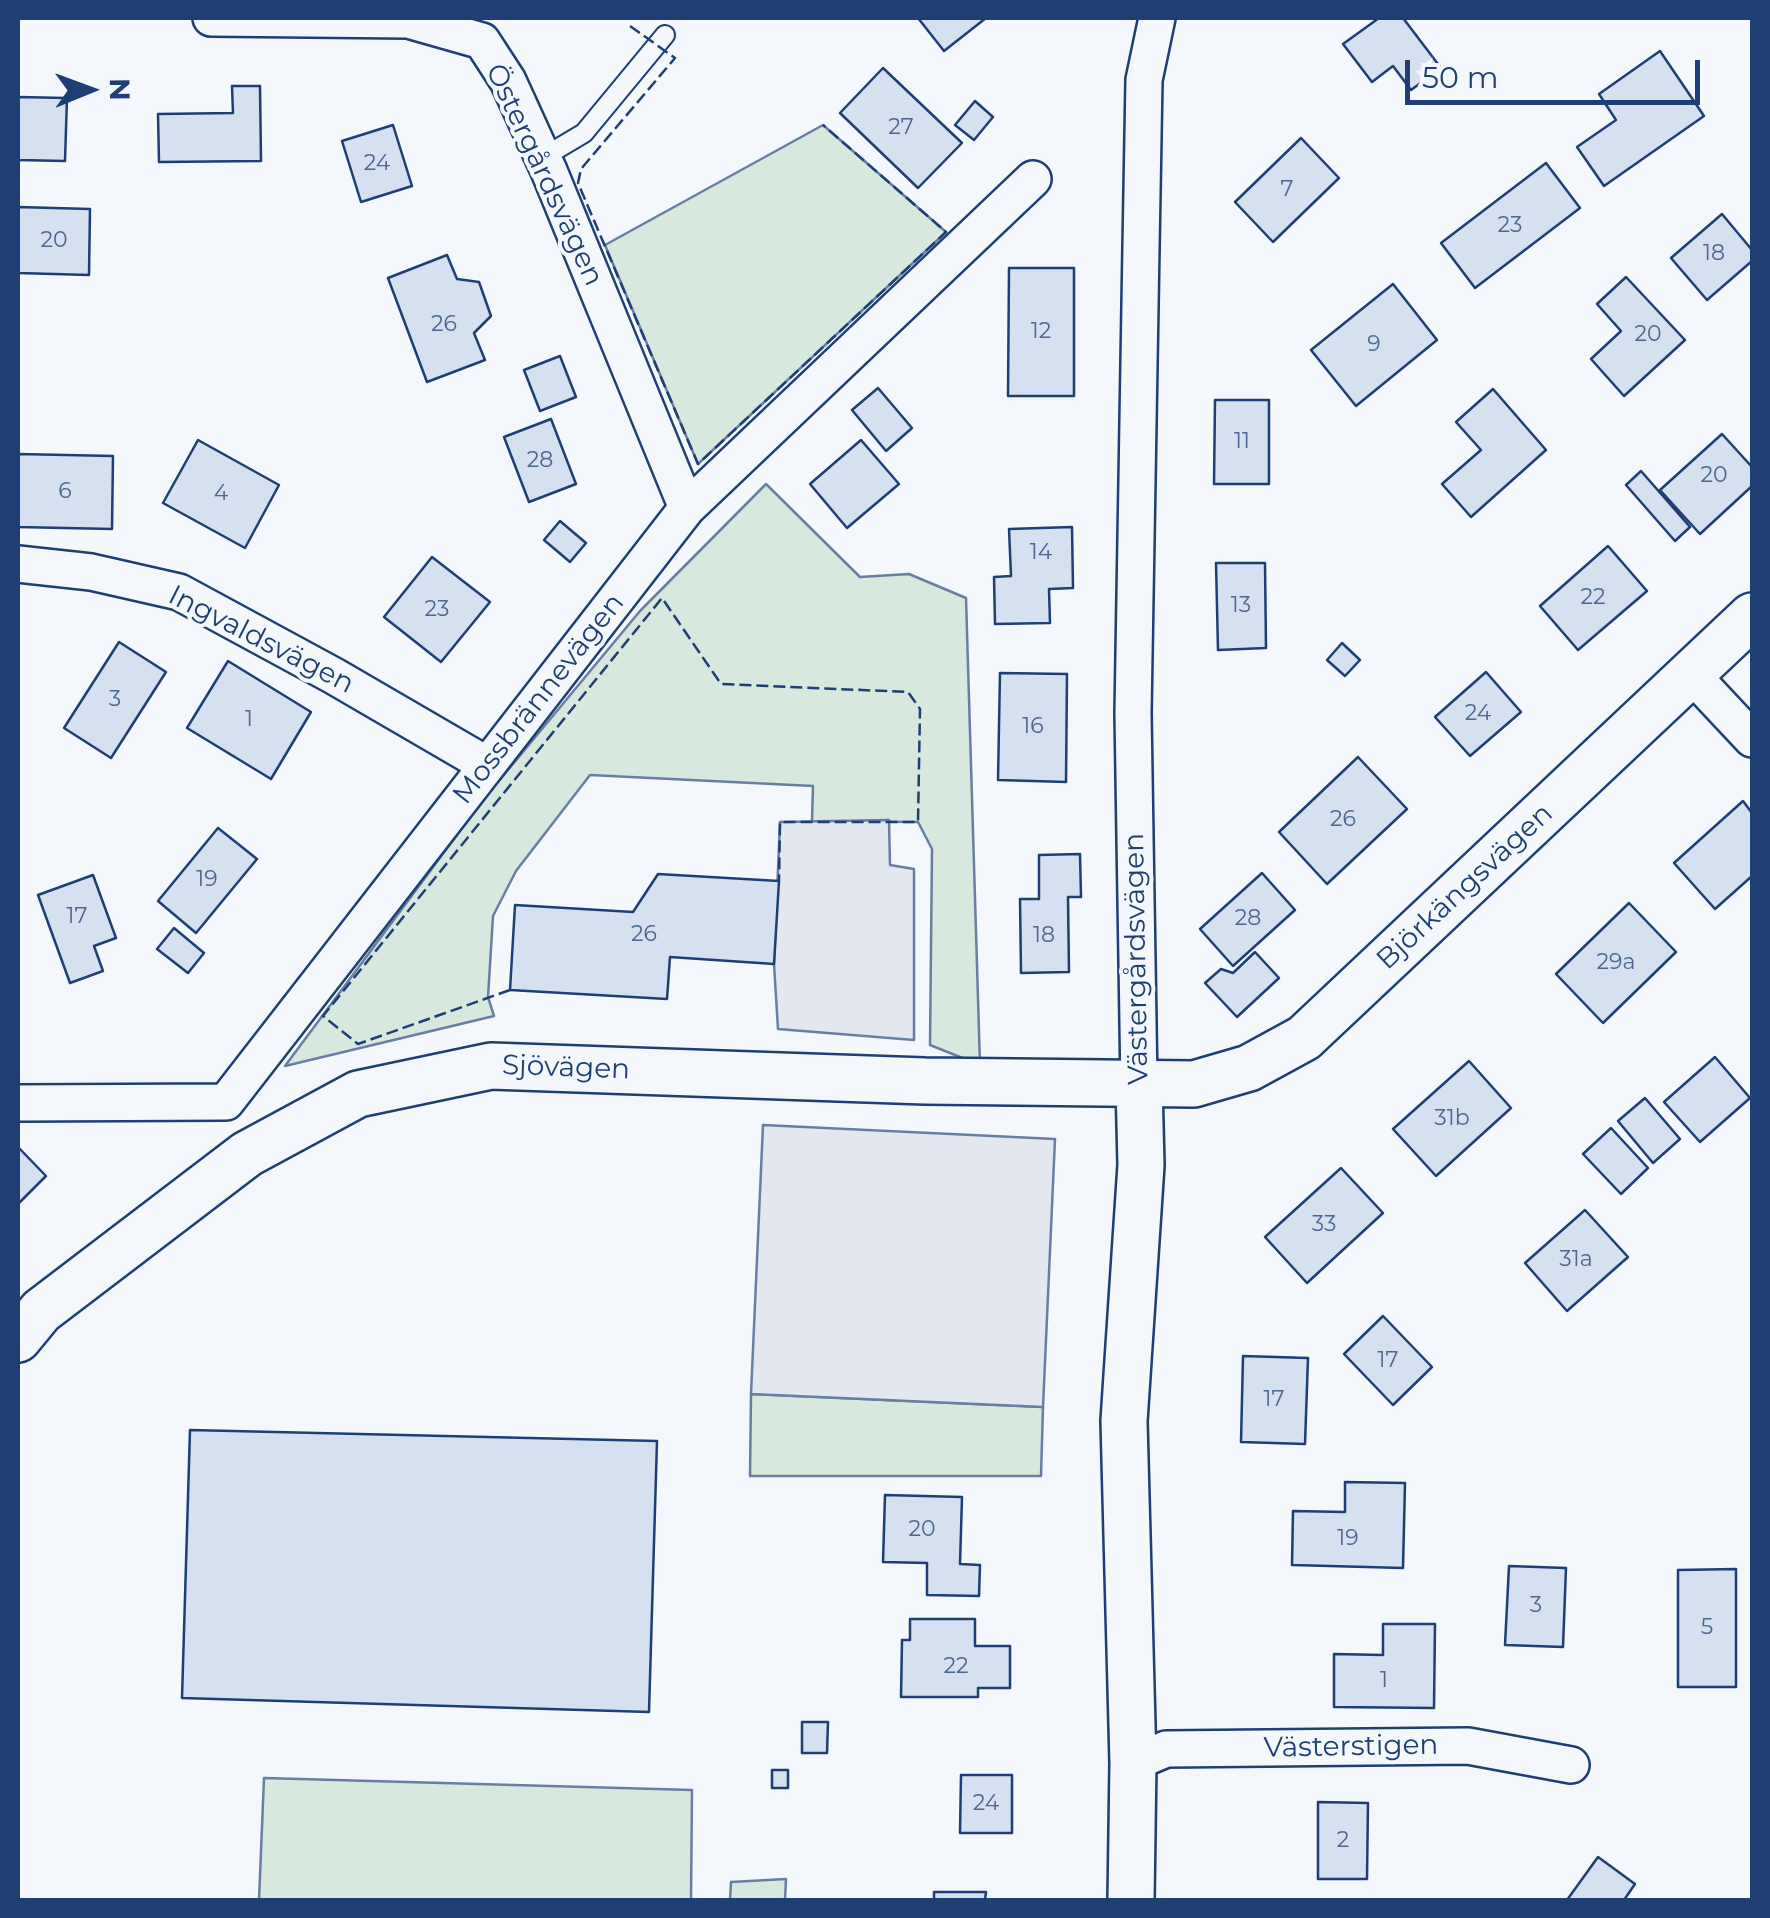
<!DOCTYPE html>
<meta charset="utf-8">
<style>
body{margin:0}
#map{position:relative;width:1770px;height:1918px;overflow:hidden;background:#f4f7fb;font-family:Montserrat,sans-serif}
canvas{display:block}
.frame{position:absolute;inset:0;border:20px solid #1d3f73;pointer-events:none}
.north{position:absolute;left:40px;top:40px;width:100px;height:100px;-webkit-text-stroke:8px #f4f7fb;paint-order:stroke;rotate:89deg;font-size:28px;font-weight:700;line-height:40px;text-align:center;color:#1d3f73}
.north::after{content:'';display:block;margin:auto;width:35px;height:45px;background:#1d3f73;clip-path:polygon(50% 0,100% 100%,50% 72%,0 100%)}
.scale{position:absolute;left:1405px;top:60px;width:295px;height:45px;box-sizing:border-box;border:5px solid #1d3f73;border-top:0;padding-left:12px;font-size:30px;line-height:35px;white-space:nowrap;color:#1d3f73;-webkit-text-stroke:8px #f4f7fb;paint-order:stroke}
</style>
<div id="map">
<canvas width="1770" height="1918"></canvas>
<div class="frame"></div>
<div class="north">N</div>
<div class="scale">50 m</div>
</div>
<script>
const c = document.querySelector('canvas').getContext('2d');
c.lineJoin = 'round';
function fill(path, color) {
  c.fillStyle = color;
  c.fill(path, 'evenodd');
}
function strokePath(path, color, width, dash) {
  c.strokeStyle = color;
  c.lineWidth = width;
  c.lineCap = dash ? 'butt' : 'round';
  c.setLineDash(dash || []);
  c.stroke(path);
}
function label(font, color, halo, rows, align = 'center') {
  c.font = font + ' Montserrat,sans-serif';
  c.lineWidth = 8;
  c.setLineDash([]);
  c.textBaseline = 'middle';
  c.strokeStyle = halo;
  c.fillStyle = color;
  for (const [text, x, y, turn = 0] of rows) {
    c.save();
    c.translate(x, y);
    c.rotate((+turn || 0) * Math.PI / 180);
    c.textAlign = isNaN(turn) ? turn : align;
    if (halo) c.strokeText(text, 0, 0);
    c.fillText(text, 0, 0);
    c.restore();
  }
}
const green = new Path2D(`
 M823 125 946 232 698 464 605 245Z
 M766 484 860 577 909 574 966 598 980 1065 930 1045 932 849 918 822 812 821 813 786 590 775 516 871 493 916 488 997 494 1016 285 1066 483 800 640 611Z
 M751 1394 1043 1407 1041 1476H750Z
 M264 1778 692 1790 691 1900H259Z
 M786 1879 785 1900H730L731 1882Z`);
fill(green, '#d7e8df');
strokePath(green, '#687fa3', 2.5);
const parking = new Path2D(`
 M889 820 890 865 914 869V1040L778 1029 774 964 780 822Z
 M763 1125 1055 1139 1043 1407 751 1394Z`);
fill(parking, '#e3e8f0');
strokePath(parking, '#687fa3', 2.5);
const building = new Path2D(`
 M918 18H986L944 51Z
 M1379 18H1403L1441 68 1411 90 1393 66 1372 82 1343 44Z
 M1660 51 1704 116 1604 186 1577 147 1616 120 1599 94Z
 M883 68 962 143 918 188 840 113Z
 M232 86H260L261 161 159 162 158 114 233 113Z
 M18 97 67 98 65 161 18 160Z
 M975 101 993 117 974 140 955 125Z
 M393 125 412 186 361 202 342 141Z
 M1301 138 1339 178 1273 242 1235 202Z
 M1546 163 1580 208 1475 288 1441 243Z
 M18 207 90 209 89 275 18 273Z
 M1722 214 1752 250V261L1707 300 1671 258Z
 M447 255 457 279 479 282 491 316 474 333 485 360 427 382 388 278Z
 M1009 268H1074V396H1008Z
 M1626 277 1685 340 1624 396 1591 359 1621 331 1597 304Z
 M1393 284 1437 340 1356 406 1311 350Z
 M560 356 576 397 540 411 524 370Z
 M878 388 912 428 886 451 852 410Z
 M1493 389 1546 450 1471 517 1442 484 1481 450 1456 422Z
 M1215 400H1269V484H1214Z
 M551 419 576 484 529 502 504 437Z
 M1722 434 1752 467V486L1700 534 1660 490Z
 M198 440 279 485 245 548 163 503Z
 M861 440 899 484 847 528 810 484Z
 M18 454 113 456 112 529 18 527Z
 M1641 471 1690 527 1675 541 1626 485Z
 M560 521 586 543 570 562 544 540Z
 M1072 527 1073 588 1049 589 1050 623 995 624 994 577 1011 576 1009 529Z
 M1608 546 1647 591 1578 650 1540 606Z
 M432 557 490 602 441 662 384 617Z
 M1216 563H1265L1266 648 1218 650Z
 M119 642 166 672 111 758 64 728Z
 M1342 643 1360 660 1345 676 1327 660Z
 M228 661 311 712 271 779 187 728Z
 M1486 672 1521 712 1470 756 1435 717Z
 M1000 673 1067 674 1066 782 998 780Z
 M1358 757 1407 809 1327 884 1279 832Z
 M1743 801 1752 813V876L1715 909 1674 863Z
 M218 828 257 859 196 933 158 901Z
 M1080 854 1081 897H1068L1069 972 1021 973 1020 899H1039V855Z
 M1262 873 1295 910 1233 966 1200 929Z
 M658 874 779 881 774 964 670 957 667 999 510 990 515 905 633 912Z
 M93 875 116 938 94 946 103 971 70 983 38 895Z
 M1629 903 1676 952 1603 1023 1556 974Z
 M174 928 204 953 188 973 157 949Z
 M1255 952 1279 978 1237 1017 1205 983 1221 969 1233 973Z
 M1715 1057 1750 1098 1700 1142 1664 1102Z
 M1469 1061 1511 1108 1436 1176 1393 1129Z
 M1645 1098 1680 1139 1653 1163 1618 1121Z
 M1611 1128 1648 1168 1621 1194 1583 1154Z
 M18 1147 46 1176 18 1204Z
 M1341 1168 1383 1213 1307 1283 1265 1237Z
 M1585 1210 1628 1257 1567 1311 1525 1263Z
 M1383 1316 1432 1367 1393 1405 1344 1354Z
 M1243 1356 1308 1358 1305 1444 1241 1442Z
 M190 1430 657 1441 649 1712 182 1698Z
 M1345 1482 1405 1483 1403 1568 1292 1565 1293 1511 1345 1512Z
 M885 1495 962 1497 960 1564 980 1565 979 1596 927 1595V1563L883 1562Z
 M1509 1566 1566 1568 1563 1647 1505 1645Z
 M1736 1569V1687H1678V1570Z
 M910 1619H975V1646H1010V1688H978V1697H901L902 1640H910Z
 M1383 1624H1435L1434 1708 1334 1707V1654L1383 1655Z
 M802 1722H828L827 1753H802Z
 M772 1770H788V1788H772Z
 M961 1775H1012V1833H960Z
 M1318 1802 1368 1803 1367 1879H1318Z
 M1598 1857 1635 1884 1624 1900H1567Z
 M934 1892H986L985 1900H934Z`);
fill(building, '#d5e0f0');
strokePath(building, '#1d3f73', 2.5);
const service = new Path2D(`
 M542 158 584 133 665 35`);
const minor = new Path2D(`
 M211 18 408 20 482 41 508 81 549 171 687 508
 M18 564 91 572 179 592 334 676 487 765
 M1692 675 1752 739
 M1139 1085 1133 713 1141 247 1144 80 1157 18
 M18 1103 226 1102 687 508 1033 179
 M1133 1763 1166 1749 1468 1746 1571 1765`);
const tertiary = new Path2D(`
 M18 1339 41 1311 247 1154 358 1094 491 1066 925 1081 1194 1084 1249 1068 1304 1038 1752 616
 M1131 1900 1133 1763 1124 1421 1141 1165 1139 1085`);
strokePath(service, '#1d3f73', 22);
strokePath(minor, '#1d3f73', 40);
strokePath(tertiary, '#1d3f73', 50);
strokePath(service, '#f4f7fb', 18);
strokePath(minor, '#f4f7fb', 35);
strokePath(tertiary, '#f4f7fb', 45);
strokePath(new Path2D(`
 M630 26 675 58 581 169 578 183 698 464 946 232 823 125
 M510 990 358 1044 323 1016 662 598 721 684 908 692 920 709 918 822H780L779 881`), '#1d3f73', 2.5, [12, 5]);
label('22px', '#4b6792', null, [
 ["27",901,128],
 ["24",377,164],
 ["7",1287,190],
 ["23",1510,226],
 ["20",54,241],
 ["18",1714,254],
 ["26",444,325],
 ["12",1041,332],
 ["20",1648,335],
 ["9",1374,345],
 ["11",1242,442],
 ["28",540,461],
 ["20",1714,476],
 ["6",65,492],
 ["4",221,494],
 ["14",1041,553],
 ["22",1593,598],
 ["13",1241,606],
 ["23",437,610],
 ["3",115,700],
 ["24",1478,714],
 ["1",249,720],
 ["16",1033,727],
 ["26",1343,820],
 ["19",207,880],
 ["17",77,917],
 ["28",1248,919],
 ["26",644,935],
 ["18",1044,936],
 ["29a",1616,963],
 ["31b",1452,1119],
 ["33",1324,1225],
 ["31a",1576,1260],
 ["17",1388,1361],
 ["17",1274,1400],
 ["20",922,1530],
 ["19",1348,1539],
 ["3",1536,1606],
 ["5",1707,1628],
 ["22",956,1667],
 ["1",1384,1681],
 ["24",986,1804],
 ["2",1343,1841]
]);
label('28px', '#1d3f73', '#f4f7fb', [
 ["Östergårdsvägen",544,175,65],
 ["Ingvaldsvägen",261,640,27],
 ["Mossbrännevägen",539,699,-52],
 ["Björkängsvägen",1465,887,-43],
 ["Västergårdsvägen",1137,959,-91],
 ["Sjövägen",566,1068,2],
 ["Västerstigen",1351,1747,-1]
]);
</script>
